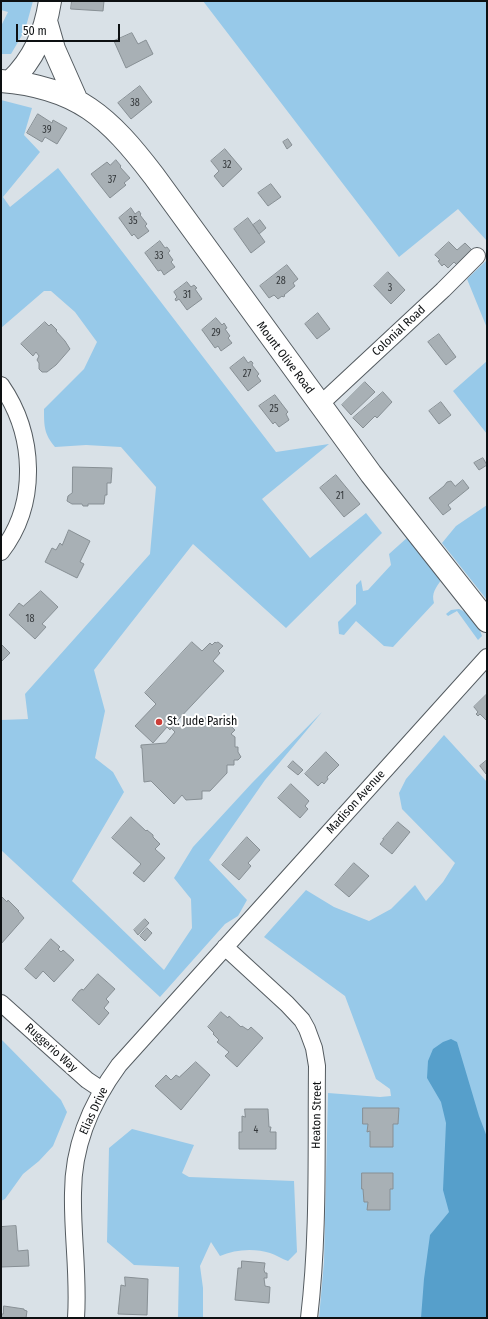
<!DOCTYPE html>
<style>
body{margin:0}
#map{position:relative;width:488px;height:1319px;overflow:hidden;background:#d9e1e7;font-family:"Fira Sans Condensed",sans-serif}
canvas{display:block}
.frame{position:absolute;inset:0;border:2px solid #0d1012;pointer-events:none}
.scale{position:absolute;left:16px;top:24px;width:104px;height:18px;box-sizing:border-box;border:2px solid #0d1012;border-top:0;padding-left:5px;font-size:12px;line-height:14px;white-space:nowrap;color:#0d1012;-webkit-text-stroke:3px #fff;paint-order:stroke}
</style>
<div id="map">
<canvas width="488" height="1319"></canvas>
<div class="frame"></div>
<div class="scale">50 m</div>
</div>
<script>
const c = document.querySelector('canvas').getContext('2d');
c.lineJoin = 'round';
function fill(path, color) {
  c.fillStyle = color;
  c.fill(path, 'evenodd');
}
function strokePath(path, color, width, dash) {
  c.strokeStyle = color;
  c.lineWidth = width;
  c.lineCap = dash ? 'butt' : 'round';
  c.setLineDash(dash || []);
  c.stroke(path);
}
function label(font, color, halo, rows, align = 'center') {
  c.font = font + ' "Fira Sans Condensed",sans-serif';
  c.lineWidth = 4;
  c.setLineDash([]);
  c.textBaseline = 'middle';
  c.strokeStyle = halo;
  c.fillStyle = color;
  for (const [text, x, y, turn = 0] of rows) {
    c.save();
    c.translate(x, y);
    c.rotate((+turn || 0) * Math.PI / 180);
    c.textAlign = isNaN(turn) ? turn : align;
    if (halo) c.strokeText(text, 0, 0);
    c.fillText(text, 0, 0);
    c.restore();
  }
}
fill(new Path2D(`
 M1 1H33L25 30 11 54H1V26L8 12 1 10Z
 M203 1H487V241L458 209 399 257Z
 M1 100 32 108 24 135 40 152 3 197 10 207 58 168 276 452 329 444 262 499 310 558 366 513 382 533 286 628 193 544 94 670 105 711 95 758 113 772 124 792 72 881 164 970 192 928 191 899 174 878 193 847 252 783 322 712 265 780 209 860 247 900 238 916 225 924 160 997 1 850V720L28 719 25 694 150 554 156 487 121 447 86 445 55 447C44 434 44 426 44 409L84 369 97 342 75 312 51 291H44L1 328Z
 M487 260V328L467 279Z
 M487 361V434L453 391Z
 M487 505V600L442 543 456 526Z
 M408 537 441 580C436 588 431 593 434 603L393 647 384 646 356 621 344 635 339 634 338 622 356 604V585L361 580 363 591 368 590 391 565 389 554Z
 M459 609C469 613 479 625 482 636L478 640 457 611 448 616 446 614 451 610Z
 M444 735 487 782V1318H319L324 1262 328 1093 380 1097 391 1096 390 1089 376 1079 345 996 264 937 306 890 334 907 369 921 391 909 415 885 426 901 443 882 455 863 402 809 399 793 406 779Z
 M1 1039 61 1100 67 1112 53 1146 39 1161 23 1174 5 1199 1 1201Z
 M132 1129 194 1145 182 1173 189 1177 294 1181 297 1252 288 1261C282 1259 276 1255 270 1253 255 1248 235 1249 220 1256L211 1242 200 1266 203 1288V1318H178L179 1267 134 1265 107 1242 109 1148Z`), '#97c9e9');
fill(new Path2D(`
 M451 1039 457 1042 479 1116 487 1137V1318H421L424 1279 430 1235 449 1212 443 1190 446 1123 441 1102 427 1078 428 1061 433 1049 443 1042Z`), '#569fcb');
const building = new Path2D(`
 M72 1H104L103 11 71 9Z
 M132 33 138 44 146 40 153 54 126 68 114 41Z
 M140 86 152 102 131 119 118 103Z
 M38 114 52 123 53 120 67 128 57 144 45 137 42 142 27 133Z
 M288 139 292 145 287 149 283 142Z
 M225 149 242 169 223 187 214 176 219 171 211 161Z
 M116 160 121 166 120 167 130 178 124 183 126 185 110 198 91 174 107 162 110 165Z
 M271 184 281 197 268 206 258 193Z
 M131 208 135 214 139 211 141 214 140 215 147 224 145 226 149 231 138 239 134 234 132 236 119 218Z
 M248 218 265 242 251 253 234 229Z
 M260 220 266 228 259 234 253 225Z
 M160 241 165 248 167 247 170 251 168 253 173 260 171 262 175 267 164 275 161 270 158 271 145 253Z
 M449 242 457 250 465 243 472 250 457 265 454 262 448 268 444 264 442 266 438 261 440 260 435 255Z
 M287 265 298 279 293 283 295 286 284 295 285 296 283 297 282 296 278 299 274 295 269 298 260 286Z
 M388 272 405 290 391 304 374 286Z
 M187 282 191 287 194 285 197 288 195 289 202 299 187 310 179 299 176 301 175 299 177 297 174 292Z
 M318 313 330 329 317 339 305 324Z
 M216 318 222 325 224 323 227 328 225 329 230 336 228 338 232 343 221 351 218 346 215 348 202 330Z
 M45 322 49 326 51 324 57 330 56 331 65 341 70 349 56 365 47 372H42L39 369V363L37 360 39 356 36 352 33 356 21 344Z
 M439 334 456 357 446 365 428 342Z
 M244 357 248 363 251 361 253 363 252 365 259 374 257 376 261 381 248 391 230 368Z
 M365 382 375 392 351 415 342 405Z
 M383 392 392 402 377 418 375 416 363 428 353 418Z
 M275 395 288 412 286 414 289 420 279 427 275 422 273 424 259 406Z
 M441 402 451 415 439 424 429 411Z
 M483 458 487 465 479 470 474 463Z
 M73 467 112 468 111 483H107V495H105L104 504H88V506H83L82 504H72L67 501 68 496 72 493Z
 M336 475 360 504 344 517 320 488Z
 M463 480 469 488 448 505 451 509 443 515 429 498 444 486 447 482 451 481 455 486Z
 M69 530 90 541 80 562 84 564 77 578 45 562 52 548 56 550 60 543 62 545Z
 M41 591 58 607 42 624 46 627 35 639 9 615 19 603 23 606Z
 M192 642 202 651 210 643 212 645 215 642 216 643 218 642 223 646 218 651 220 653 213 661 224 671 177 721 181 725 186 720 193 719 197 715 200 718H206V721H216L220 724 224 720 235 730 231 734 235 737V747H238V752L241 757 238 760H234V765H227V773L210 791H202V799L186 800 182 795 174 804 151 781 144 782 142 748H141V745L166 743 175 732 171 728 170 730 167 727 153 743 135 726 156 704 145 693Z
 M1 644 10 653 1 662Z
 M487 694V719L486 720 480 714 478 716 476 714 478 712 474 707Z
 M326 752 339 765 327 777 328 779 324 784 322 782 318 786 305 774Z
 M487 760V773L486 774 480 766Z
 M293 761 303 770 298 775 288 767Z
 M291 784 309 801 305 806 308 809 300 818 278 798Z
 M131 817 146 831 147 830 153 835V837L160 844 155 849 165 858 144 882 133 873 141 864 112 838Z
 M398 822 410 832 392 854 380 844 384 839H383Z
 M247 837 260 850 248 863 251 866 239 880 222 865Z
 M354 863 369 876 349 897 335 885Z
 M1 896 7 902 8 900 19 911H18L24 918 1 944Z
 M145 919 149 923 138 935 134 930Z
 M147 928 152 933 145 941 140 936Z
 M51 939 60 947 58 949 61 952 63 950 74 960 54 982 43 971 36 979 25 969Z
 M98 974 115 989 106 999 109 1002 104 1008 109 1013 99 1025 72 1000 79 991 82 989 83 990Z
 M221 1012 228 1018 229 1016 241 1027 242 1026 248 1030 251 1027 263 1038 237 1067 225 1056 229 1052 217 1042 219 1040 213 1034 214 1033 208 1027Z
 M196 1062 210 1075 181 1110 155 1086 166 1075 171 1080 176 1075 179 1077Z
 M363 1108H399L398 1124H393V1147H370V1131L367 1132 368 1124H363Z
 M245 1109H268L269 1127H271L270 1132H276V1149H239V1132H242V1116L245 1117Z
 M362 1173H393V1189H390V1210H367L368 1202H364L363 1189H362Z
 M16 1226 18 1251 28 1250 29 1266 1 1267V1227Z
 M242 1261 265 1263 264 1270 265 1273H267V1278H264L265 1286 270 1287 269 1303 235 1300 238 1268H241Z
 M125 1277 148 1279 147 1315 118 1314 121 1285 125 1286Z
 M4 1306 24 1309V1310L27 1311 26 1318H1V1314H3Z`);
fill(building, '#a8b0b5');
strokePath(building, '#878f94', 1);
const street = new Path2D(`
 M1 385C35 434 39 503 1 552
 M319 404 327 398 443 290 477 256
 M225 947 287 1004 302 1020 307 1029 314 1048 317 1066C316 1150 319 1235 309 1318
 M1 1003 87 1080 102 1090
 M76 1318C79 1276 72 1234 73 1193 73 1146 91 1103 119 1065L487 657`);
const secondary = new Path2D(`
 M46 21 54 49 77 101
 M1 81C77 87 109 117 154 176L371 474 487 621
 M10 82C34 59 45 33 50 1`);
strokePath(street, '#545b60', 18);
strokePath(secondary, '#545b60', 24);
strokePath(street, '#fff', 16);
strokePath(secondary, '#fff', 22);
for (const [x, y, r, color] of [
 [159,722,4,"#cc3e38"]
]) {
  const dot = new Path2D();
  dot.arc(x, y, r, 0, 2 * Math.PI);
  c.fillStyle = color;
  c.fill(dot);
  strokePath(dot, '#fff', 1.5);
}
label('10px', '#34383b', null, [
 ["38",135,103],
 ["39",47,130],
 ["32",227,165],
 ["37",112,180],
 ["35",133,221],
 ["33",159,256],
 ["28",281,281],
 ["3",390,288],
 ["31",187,295],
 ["29",216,333],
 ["27",247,374],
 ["25",274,409],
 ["21",340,496],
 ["18",30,619],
 ["4",256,1130]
]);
label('12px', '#0d1012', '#fff', [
 ["Colonial Road",399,331,-43],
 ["Mount Olive Road",285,358,53],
 ["Madison Avenue",356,802,-48],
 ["Ruggerio Way",51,1048,42],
 ["Elias Drive",94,1111,-65],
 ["Heaton Street",317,1115,-89]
]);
label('12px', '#0d1012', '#fff', [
 ["St. Jude Parish",167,722]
], 'left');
</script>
